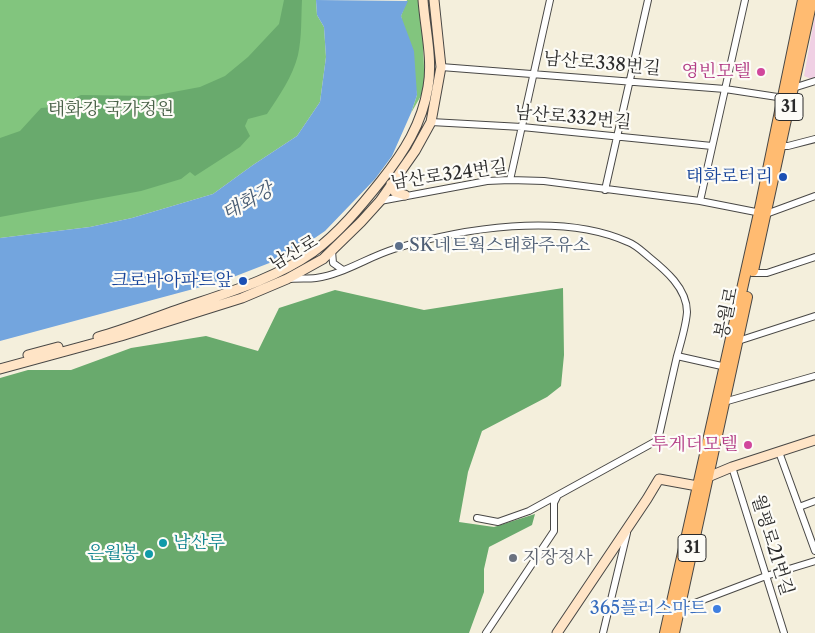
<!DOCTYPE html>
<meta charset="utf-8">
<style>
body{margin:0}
canvas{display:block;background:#f4efdc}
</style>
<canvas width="815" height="633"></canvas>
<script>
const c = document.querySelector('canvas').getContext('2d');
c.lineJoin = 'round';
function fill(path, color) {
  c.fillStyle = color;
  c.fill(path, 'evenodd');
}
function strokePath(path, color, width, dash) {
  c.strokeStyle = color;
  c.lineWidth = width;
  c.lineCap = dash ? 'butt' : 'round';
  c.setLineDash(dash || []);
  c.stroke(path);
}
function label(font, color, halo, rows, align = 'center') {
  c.font = font + ' "Libre Caslon Text","Noto Serif KR",serif';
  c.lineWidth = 4.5;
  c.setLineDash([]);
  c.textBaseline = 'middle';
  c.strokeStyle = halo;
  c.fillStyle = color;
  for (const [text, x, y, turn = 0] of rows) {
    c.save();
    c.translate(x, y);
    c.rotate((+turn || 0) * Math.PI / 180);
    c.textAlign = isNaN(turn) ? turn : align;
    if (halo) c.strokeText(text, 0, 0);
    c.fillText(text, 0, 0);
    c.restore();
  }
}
fill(new Path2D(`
 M815 15V77L811 79 804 76Z`), '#f0d0e4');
fill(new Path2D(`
 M0 0H316L317 15 324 27 326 57 320 102 297 136 253 165 213 194 132 218 90 227 0 238Z
 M407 0H421L425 89 411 113 417 95 401 16Z`), '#82c57e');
fill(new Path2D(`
 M284 0H302C301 18 302 37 298 55 293 76 279 96 267 114L248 119 245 126 250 136 240 147 195 176 190 172 181 179 141 191 0 217V138L20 131 41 108 53 107 81 95 152 96 200 87 225 76 248 57 279 24Z
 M563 288 564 355 561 386 547 397 482 431 468 472 459 522 494 527 535 514 532 525 489 547 484 569V592L469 633H0V378L28 370H71L131 348 206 336 258 351 279 308 335 290 424 310Z`), '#69aa6d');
fill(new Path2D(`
 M316 0 408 1 401 16 414 51 417 95 411 113 392 156 375 179 325 231 290 255 223 281 0 341V238L90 227 132 218 213 194 253 165 297 136 320 102 326 57 324 27 317 15Z`), '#73a5de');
const street = new Path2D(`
 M441 67 725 89 784 98
 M793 88 815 81
 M431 122 522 127 712 146
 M777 146H788L815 139
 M510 180 550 0
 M605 190 648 0
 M380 201 487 181 510 180 544 181 700 201 766 214 815 196
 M700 201 745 0
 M332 251 333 263 343 270
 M753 273H767L815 257
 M290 279C299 278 308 279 316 278 344 274 368 257 394 249 462 228 562 212 628 242 636 245 643 252 649 257 665 270 687 288 687 312 686 326 681 342 677 356
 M738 341 815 316
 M724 402 815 376
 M779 452 815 551
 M732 467 784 633
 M799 507 815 501
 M477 518 498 522 529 511 658 440 677 356 726 367
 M679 609 766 576 815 561
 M486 633 554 531V503L557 497
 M603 633 627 533`);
const secondary = new Path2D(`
 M391 184 395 192 405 195
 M98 337C124 330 151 319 177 310 223 294 273 280 313 252 339 233 361 206 381 181 404 152 422 124 428 87 433 59 425 28 423 0
 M28 355 58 347
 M0 369 121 336 242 298 287 279 323 259 361 222 380 201 415 151 431 122 441 67 434 0
 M708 477 732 467 815 440
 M557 633 647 499 659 479 703 487`);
const primary = new Path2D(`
 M753 271 812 0
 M665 633 759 213 803 0
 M674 633 747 297`);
strokePath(street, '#494846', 8);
strokePath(secondary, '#494846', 11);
strokePath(primary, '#494846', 12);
strokePath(street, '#fff', 6);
strokePath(secondary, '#ffe4c6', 9);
strokePath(primary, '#ffbb71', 10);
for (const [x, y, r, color] of [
 [761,72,5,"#d1479c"],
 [783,177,5,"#1a4fb4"],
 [399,246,5,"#5c6f8a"],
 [243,281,5,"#1a4fb4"],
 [748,445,5,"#d1479c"],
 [163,543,5,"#0f9aa8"],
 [149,554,5,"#0f9aa8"],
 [513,558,5,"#6b7280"],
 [717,609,5,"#3f7fe0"]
]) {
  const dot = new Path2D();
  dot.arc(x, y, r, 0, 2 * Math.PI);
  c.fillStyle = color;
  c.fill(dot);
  strokePath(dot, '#fdfcf7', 2);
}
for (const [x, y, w] of [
 [789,107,28],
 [692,548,28]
]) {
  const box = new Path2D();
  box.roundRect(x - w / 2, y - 13.5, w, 27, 4);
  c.fillStyle = '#fdfcf7';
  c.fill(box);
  strokePath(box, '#2b2b2b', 1);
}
label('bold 16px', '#2b2b2b', null, [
 ["31",789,107],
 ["31",692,548]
]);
label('18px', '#2b2b2b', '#fdfcf7', [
 ["남산로338번길",602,64,5],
 ["남산로332번길",573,118,5],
 ["남산로324번길",449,175,-8],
 ["남산로",294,253,-30],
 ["봉월로",727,313,-78],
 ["월평로21번길",772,545,73]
]);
label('18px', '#b23c85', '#fdfcf7', [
 ["영빈모텔",751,72],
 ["투게더모텔",738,445]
], 'right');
label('18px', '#496148', '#fdfcf7', [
 ["태화강 국가정원",111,110]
]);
label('18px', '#164399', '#fdfcf7', [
 ["태화로터리",773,177],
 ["크로바아파트앞",233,281]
], 'right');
label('18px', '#4e5e75', '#fdfcf7', [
 ["SK네트웍스태화주유소",409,246]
], 'left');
label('18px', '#0d838f', '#fdfcf7', [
 ["남산루",173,543],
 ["은월봉",139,554,"right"]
], 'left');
label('18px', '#5b616d', '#fdfcf7', [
 ["지장정사",523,558]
], 'left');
label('18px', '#366cbe', '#fdfcf7', [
 ["365플러스마트",707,609]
], 'right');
label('italic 19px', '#485c73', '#fdfcf7', [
 ["태화강",248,202,-29]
]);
</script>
